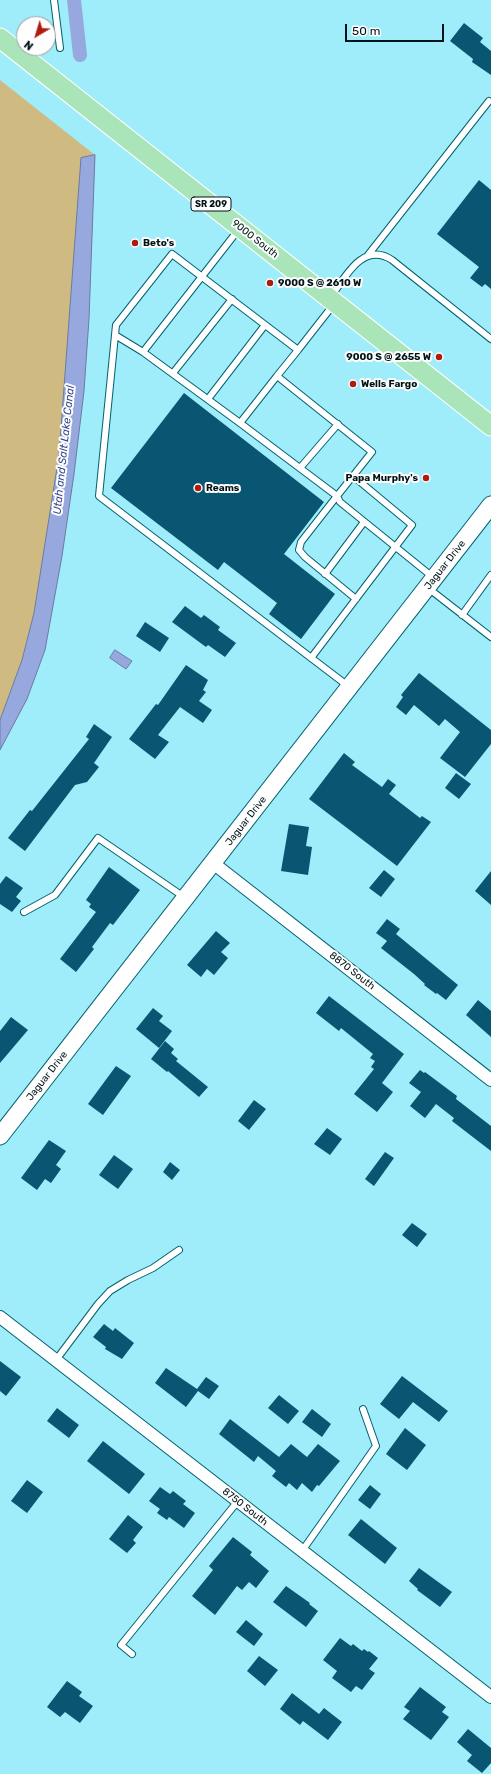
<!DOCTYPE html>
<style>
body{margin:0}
#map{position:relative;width:491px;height:1774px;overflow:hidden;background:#9fecfa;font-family:Rubik,sans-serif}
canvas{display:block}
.north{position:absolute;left:16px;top:16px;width:40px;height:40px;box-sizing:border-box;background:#fefefe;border:1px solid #99a0a2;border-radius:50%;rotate:218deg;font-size:11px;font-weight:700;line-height:16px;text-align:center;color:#011418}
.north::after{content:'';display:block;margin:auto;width:14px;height:18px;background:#ad1d0e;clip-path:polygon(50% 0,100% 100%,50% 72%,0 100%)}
.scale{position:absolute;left:345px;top:24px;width:99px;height:18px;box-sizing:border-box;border:2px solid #011418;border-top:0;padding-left:5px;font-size:12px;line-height:14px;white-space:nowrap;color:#011418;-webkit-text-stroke:3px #fefefe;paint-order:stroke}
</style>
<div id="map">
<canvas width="491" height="1774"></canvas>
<div class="north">N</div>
<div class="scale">50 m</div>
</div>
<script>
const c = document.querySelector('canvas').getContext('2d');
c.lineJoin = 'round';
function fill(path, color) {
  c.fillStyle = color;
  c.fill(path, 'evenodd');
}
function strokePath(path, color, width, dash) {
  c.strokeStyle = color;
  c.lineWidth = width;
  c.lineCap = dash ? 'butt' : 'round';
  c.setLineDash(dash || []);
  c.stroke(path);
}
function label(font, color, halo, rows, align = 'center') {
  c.font = font + ' Rubik,sans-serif';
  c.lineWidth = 4;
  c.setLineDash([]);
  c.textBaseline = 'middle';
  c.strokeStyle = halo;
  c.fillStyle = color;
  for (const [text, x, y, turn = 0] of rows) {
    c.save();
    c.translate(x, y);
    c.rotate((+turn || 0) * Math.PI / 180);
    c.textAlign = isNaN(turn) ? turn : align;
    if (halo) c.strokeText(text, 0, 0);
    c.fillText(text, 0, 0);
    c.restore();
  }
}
fill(new Path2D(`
 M0 80 95 155 89 319 84 391 74 474 62 556 45 650 27 699 0 750Z`), '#cfbb82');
const water = new Path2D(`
 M95 155 89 319 84 391 74 474 62 556 45 650 27 699 0 750V720L22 660 34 613 59 455 81 158Z
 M115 650 132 661 126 669 110 658Z`);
fill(water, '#97a8df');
strokePath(water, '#6a7ca3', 1);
strokePath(new Path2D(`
 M74 0 80 55`), '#97a8df', 14);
fill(new Path2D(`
 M464 23 483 38 480 42 491 51V75L472 62 473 59 450 41Z
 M479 180 491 190V289L485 284 482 287 470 278 479 267 437 234Z
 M184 393 324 502 284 554 335 594 301 639 269 614 277 603 224 562 218 570 111 488Z
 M185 606 201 618 204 615 220 627 218 630 236 643 225 657 208 645 206 647 172 622Z
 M145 622 169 638 160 652 136 636Z
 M186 665 208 680 203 690 206 692 199 701 212 710 203 723 180 707 158 735 169 742 155 759 129 739 156 704 158 705Z
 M419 673 491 730V744L465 777 440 758 460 732 445 719 439 726 414 705 406 715 396 707 403 697 401 695Z
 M94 724 112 737 94 763 99 767 87 782 75 785 25 851 8 838 30 810 32 811 89 739 86 737Z
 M344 753 355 762 352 765 382 787 388 779 396 785 389 794 420 818 422 816 431 822 397 866 309 799Z
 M456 773 471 784 459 799 445 788Z
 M289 824 309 827 306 846 312 847 308 875 281 871Z
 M109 867 140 890 113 925 110 923 92 947 94 949 76 972 60 959 96 912 89 907 91 904 86 900Z
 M384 870 395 879 381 897 369 888Z
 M491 871V905L475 891Z
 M6 876 23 888 16 897 21 901 12 912 0 904V884Z
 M387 919 400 929 396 934 458 985 446 1000 437 993 436 994 424 985 425 984 414 974 381 948 387 941 376 933Z
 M216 931 230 943 221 952 228 958 214 975 207 969 201 977 187 965Z
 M329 996 404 1054 382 1083 393 1092 377 1112 354 1094 374 1069 371 1067 375 1061 370 1058 373 1054 341 1028 339 1031 316 1013Z
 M478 1000 491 1011V1037L466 1015Z
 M153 1008 163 1016 159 1021 172 1031 159 1048 136 1029Z
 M11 1017 28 1030 0 1063V1031Z
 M165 1041 174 1049 171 1053 178 1059 176 1061 208 1087 199 1097 168 1071 167 1072 151 1059Z
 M116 1066 131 1076 103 1115 88 1104Z
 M420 1070 424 1073 425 1072 457 1096 456 1099 491 1126V1151L452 1121 454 1118 436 1104 425 1118 410 1106 421 1092 409 1083Z
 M254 1100 266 1109 249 1130 238 1121Z
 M327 1128 342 1139 330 1155 314 1144Z
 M49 1140 66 1151 56 1165 61 1169 51 1183 45 1179 37 1190 21 1178Z
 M385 1152 394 1158 374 1186 365 1179Z
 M114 1155 133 1169 118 1189 99 1175Z
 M170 1162 180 1170 172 1180 163 1172Z
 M412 1223 427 1234 417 1247 402 1235Z
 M104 1324 113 1331 115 1328 134 1343 122 1359 105 1349 106 1347 93 1337Z
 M0 1361 21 1377 6 1396 0 1391Z
 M166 1368 197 1389 206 1377 219 1386 209 1399 198 1391 186 1407 155 1383Z
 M402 1376 448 1411 439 1422 413 1402 399 1419 380 1404Z
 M279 1395 299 1411 288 1424 268 1408Z
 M57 1408 79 1425 69 1438 47 1421Z
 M312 1409 331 1424 322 1437 302 1422Z
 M230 1419 279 1457 291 1444 307 1457 318 1444 340 1461 319 1486 317 1485 312 1492 302 1483 297 1490 289 1483 286 1487 272 1476 276 1471 258 1456 254 1462 219 1434Z
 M405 1428 426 1445 407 1470 386 1454Z
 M103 1441 145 1474 129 1494 87 1461Z
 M27 1480 43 1492 27 1513 11 1501Z
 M370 1485 381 1494 370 1509 358 1500Z
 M160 1487 170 1494 173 1491 186 1501 183 1504 195 1513 184 1528 169 1517 167 1520 157 1513 160 1509 149 1501Z
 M128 1515 143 1527 133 1540 136 1543 127 1553 109 1539Z
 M361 1519 397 1548 385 1564 348 1535Z
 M233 1537 252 1552 250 1555 269 1571 256 1588 249 1582 242 1590 237 1586 215 1615 192 1596 213 1570 209 1566Z
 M419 1568 452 1592 440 1607 417 1590 418 1589 409 1581Z
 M286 1586 310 1603 309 1604 318 1611 306 1627 273 1602Z
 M246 1620 263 1634 254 1646 236 1632Z
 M340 1638 351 1646 353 1644 362 1651 364 1649 368 1652 369 1651 378 1658 369 1669 375 1673 362 1690 356 1686 351 1692 332 1678 337 1671 323 1660Z
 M259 1656 278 1670 265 1686 247 1671Z
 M67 1681 82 1692 79 1696 93 1706 80 1723 65 1712 60 1717 47 1707Z
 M420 1687 446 1707 442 1712 449 1717 431 1740 403 1719 410 1711 404 1707Z
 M292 1693 319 1714 324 1708 342 1722 328 1740 303 1721 300 1725 280 1709Z
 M468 1729 491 1748V1763L482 1773 467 1761 472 1755 457 1742Z`), '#095673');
const service = new Path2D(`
 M54 0 60 48
 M368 255 489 101
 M331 297C345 277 363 241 392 260L491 339
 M334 304 298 350 172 254 116 325 99 496 348 686
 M115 335 143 352 239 229
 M298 350 277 376 372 452 353 476 412 525 311 658
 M143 352 240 423 277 376
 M173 373 232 299
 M208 399 265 325
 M240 423 337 496 301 542 299 550 305 557 356 599
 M300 468 338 424
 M353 476 337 496 340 502 434 578
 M325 574 364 522
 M428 588 491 637
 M462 615 491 575
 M24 912 55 895 98 838 184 897
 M56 1360 98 1304 110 1291 128 1280 153 1268 179 1250
 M302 1551 376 1446 363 1409
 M132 1654 121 1645 238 1501`);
const minor = new Path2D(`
 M213 863 491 1080
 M0 1317 491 1697`);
const secondary = new Path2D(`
 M0 1136 491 505`);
const primary = new Path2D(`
 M0 38 491 426`);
strokePath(service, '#03626f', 8);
strokePath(minor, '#03626f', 14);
strokePath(secondary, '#03626f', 19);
strokePath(primary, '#fff', 21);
strokePath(service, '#fff', 6);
strokePath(minor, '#fff', 12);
strokePath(secondary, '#fff', 17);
strokePath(primary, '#aae5b9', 19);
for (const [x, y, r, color] of [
 [135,243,4,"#ad1d0e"],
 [270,283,4,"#ad1d0e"],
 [439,357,4,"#ad1d0e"],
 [353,384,4,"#ad1d0e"],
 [426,478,4,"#ad1d0e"],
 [198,488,4,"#ad1d0e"]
]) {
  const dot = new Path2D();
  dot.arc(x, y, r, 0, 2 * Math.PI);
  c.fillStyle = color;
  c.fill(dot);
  strokePath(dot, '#fefefe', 1.5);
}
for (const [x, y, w] of [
 [211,204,40]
]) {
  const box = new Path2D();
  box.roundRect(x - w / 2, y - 7, w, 14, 3);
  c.fillStyle = '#fefefe';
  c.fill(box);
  strokePath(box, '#011418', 1);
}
label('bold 9px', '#011418', null, [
 ["SR 209",211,204]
]);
label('10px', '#011418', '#fefefe', [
 ["9000 South",255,239,38],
 ["Jaguar Drive",445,565,-52],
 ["Jaguar Drive",246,821,-52],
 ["8870 South",352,971,38],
 ["Jaguar Drive",47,1076,-52],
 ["8750 South",245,1507,38]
]);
label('bold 10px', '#011418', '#fefefe', [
 ["Beto's",143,243],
 ["9000 S @ 2610 W",278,283],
 ["9000 S @ 2655 W",431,357,"right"],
 ["Wells Fargo",361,384],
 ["Papa Murphy's",418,478,"right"],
 ["Reams",206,488]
], 'left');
label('italic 11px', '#37488b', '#fefefe', [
 ["Utah and Salt Lake Canal",64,450,-84]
]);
</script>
